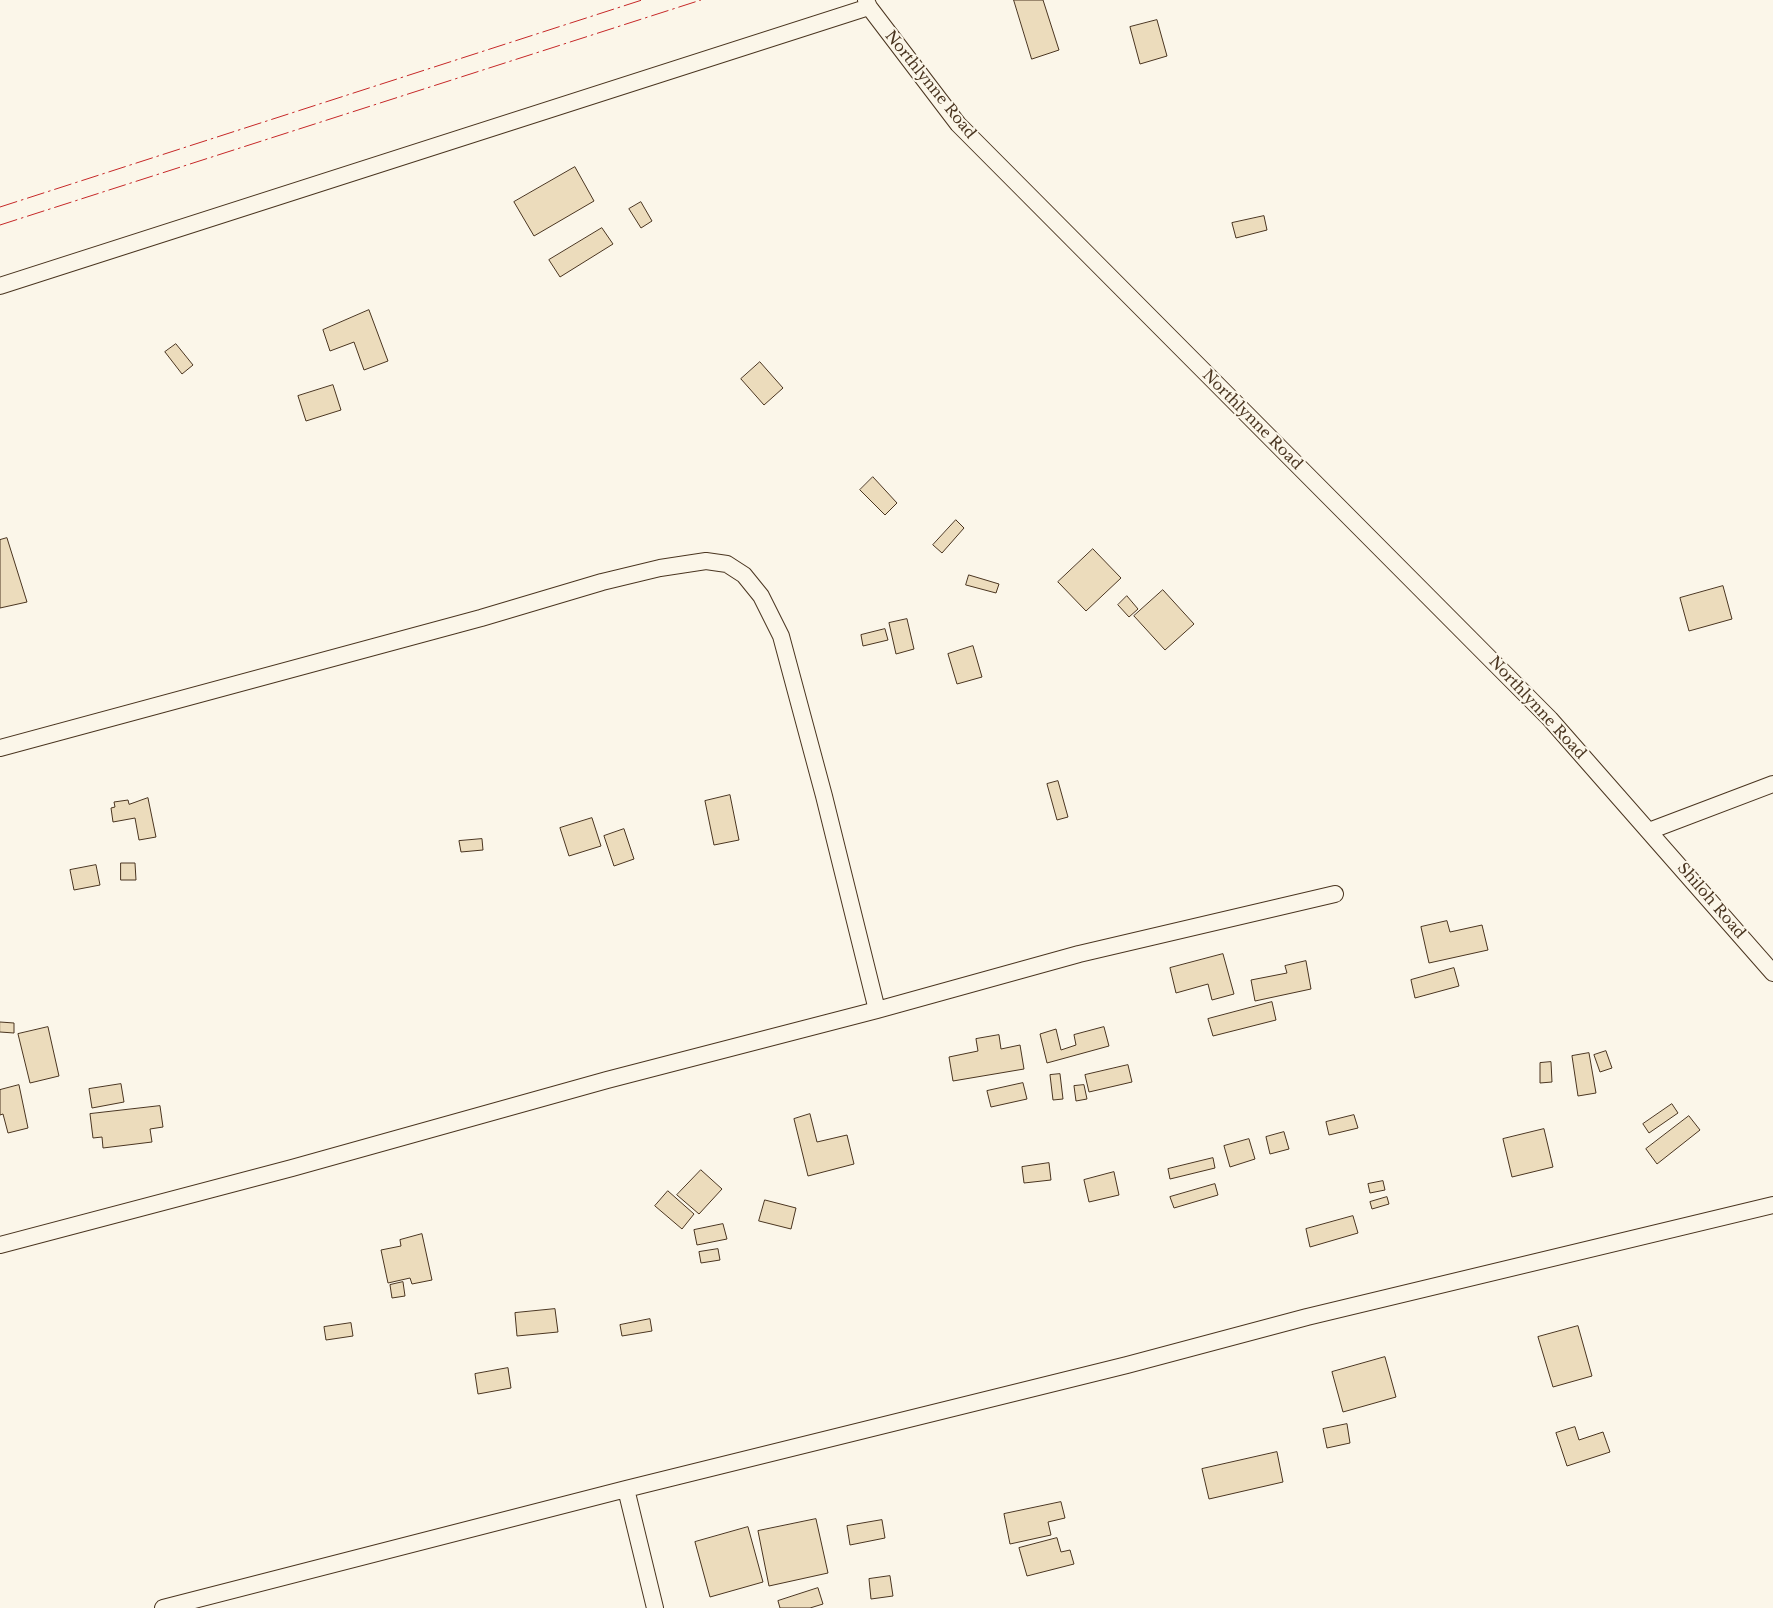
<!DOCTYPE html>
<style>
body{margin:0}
canvas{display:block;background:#fbf6e9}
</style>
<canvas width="1773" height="1608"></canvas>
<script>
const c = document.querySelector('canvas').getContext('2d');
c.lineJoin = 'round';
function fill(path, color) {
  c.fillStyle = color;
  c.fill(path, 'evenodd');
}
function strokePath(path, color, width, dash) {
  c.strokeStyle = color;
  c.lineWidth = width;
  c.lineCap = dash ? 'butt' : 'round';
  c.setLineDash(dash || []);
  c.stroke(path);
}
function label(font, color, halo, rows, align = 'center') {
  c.font = font + ' "Libre Baskerville",serif';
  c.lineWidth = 4;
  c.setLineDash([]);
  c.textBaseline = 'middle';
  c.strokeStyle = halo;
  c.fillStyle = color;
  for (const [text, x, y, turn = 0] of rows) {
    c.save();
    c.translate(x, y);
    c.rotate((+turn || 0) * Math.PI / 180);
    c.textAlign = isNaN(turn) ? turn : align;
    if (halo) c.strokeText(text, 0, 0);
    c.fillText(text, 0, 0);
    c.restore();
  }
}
const building = new Path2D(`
 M1014 0H1043L1059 50 1032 59Z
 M1157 20 1167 56 1140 64 1130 27Z
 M575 167 594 201 534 236 514 202Z
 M641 202 652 221 641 228 629 209Z
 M1264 216 1267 230 1236 238 1232 223Z
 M602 228 613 244 560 277 549 260Z
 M369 310 388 361 364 370 354 342 330 351 323 330Z
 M176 344 193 365 182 374 165 352Z
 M760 362 783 388 764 405 741 379Z
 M333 385 341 410 306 421 298 396Z
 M873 477 897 503 885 515 860 490Z
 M956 520 964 528 942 553 933 545Z
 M7 538 27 602 0 608V540Z
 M1093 549 1121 578 1086 611 1058 582Z
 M969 575 999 584 996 593 966 585Z
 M1723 586 1732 619 1689 631 1680 598Z
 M1163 590 1194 624 1165 650 1134 616Z
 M1127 596 1138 609 1129 617 1118 605Z
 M907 619 914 649 896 654 889 623Z
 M885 629 888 640 863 646 861 635Z
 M973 646 982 677 957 684 948 654Z
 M1058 781 1068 817 1057 820 1047 784Z
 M730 795 739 840 714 845 705 801Z
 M148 798 156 837 139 840 135 818 113 822 111 808 115 807 114 802 128 800 129 804Z
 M592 818 601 846 569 856 560 828Z
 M624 829 634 859 614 866 604 836Z
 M482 839 483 850 461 852 459 841Z
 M121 863H135L136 880H121Z
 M96 865 100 885 74 890 70 870Z
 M1447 921 1450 932 1482 925 1488 950 1429 963 1421 927Z
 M1223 954 1234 994 1212 1000 1208 984 1176 993 1170 968Z
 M1306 961 1311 989 1255 1001 1251 980 1287 973 1285 966Z
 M1454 968 1459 986 1415 998 1411 980Z
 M1272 1002 1276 1020 1213 1036 1208 1019Z
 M0 1022 14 1023V1033L0 1032Z
 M48 1027 59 1076 30 1083 18 1034Z
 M1104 1027 1109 1046 1047 1063 1040 1034 1056 1029 1061 1050 1076 1045 1074 1035Z
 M999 1035 1001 1049 1020 1045 1024 1069 953 1081 949 1057 978 1051 976 1039Z
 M1606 1051 1612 1068 1600 1072 1594 1055Z
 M1589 1053 1596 1093 1578 1096 1572 1056Z
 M1551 1062 1552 1082 1540 1083V1063Z
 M1128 1065 1132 1082 1089 1092 1085 1075Z
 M1060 1074 1063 1099 1053 1100 1050 1075Z
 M1023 1083 1027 1099 991 1107 987 1091Z
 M121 1084 124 1102 92 1108 89 1089Z
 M19 1085 28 1128 8 1133 3 1114 0 1115V1090Z
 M1084 1085 1087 1099 1076 1101 1074 1086Z
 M1672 1104 1678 1113 1649 1133 1643 1124Z
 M160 1106 163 1127 150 1129 152 1142 103 1148 102 1137 93 1138 90 1114Z
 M810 1114 817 1142 847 1135 854 1164 808 1176 794 1119Z
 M1354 1115 1358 1128 1329 1135 1326 1122Z
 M1689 1116 1700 1130 1657 1164 1646 1149Z
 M1544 1129 1553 1167 1512 1177 1503 1139Z
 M1284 1132 1289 1149 1270 1154 1266 1137Z
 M1249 1139 1255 1159 1230 1167 1224 1146Z
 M1213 1158 1215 1168 1170 1179 1168 1169Z
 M1049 1163 1051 1180 1024 1183 1022 1167Z
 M701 1170 722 1189 699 1214 677 1195Z
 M1114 1172 1119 1195 1089 1202 1084 1180Z
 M1383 1181 1385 1190 1370 1193 1368 1184Z
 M1215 1184 1218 1195 1174 1208 1170 1197Z
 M668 1191 694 1214 682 1229 655 1206Z
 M1387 1197 1389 1204 1372 1209 1370 1202Z
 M765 1200 796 1208 791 1229 759 1221Z
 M1353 1216 1358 1233 1310 1247 1306 1229Z
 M723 1224 727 1239 697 1245 694 1230Z
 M422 1234 432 1280 412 1284 410 1278 388 1283 381 1250 401 1246 400 1240Z
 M718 1249 720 1260 701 1263 699 1252Z
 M403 1282 405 1296 392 1298 390 1285Z
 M555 1309 558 1332 517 1336 515 1313Z
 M650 1319 652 1331 622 1336 620 1325Z
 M351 1323 353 1336 326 1340 324 1327Z
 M1578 1326 1592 1376 1553 1387 1538 1337Z
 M1385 1357 1396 1397 1343 1412 1332 1372Z
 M508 1368 511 1388 478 1394 475 1374Z
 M1347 1424 1350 1443 1327 1448 1323 1429Z
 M1575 1427 1579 1440 1603 1432 1610 1452 1567 1466 1556 1433Z
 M1277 1452 1283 1482 1209 1499 1202 1469Z
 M1061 1502 1065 1518 1048 1522 1051 1535 1010 1544 1004 1514Z
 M816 1519 828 1573 769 1586 758 1531Z
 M882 1520 885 1538 850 1545 847 1526Z
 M748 1527 763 1582 710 1597 695 1542Z
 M1057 1538 1061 1552 1070 1550 1074 1564 1027 1576 1019 1548Z
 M890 1576 893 1596 871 1599 869 1579Z
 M818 1588 823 1604 810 1608H780L778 1601Z`);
fill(building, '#ecdcbc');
strokePath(building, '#4a3520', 1);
const street = new Path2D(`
 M866 0 869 7 958 124 1550 719 1773 973
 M0 286 869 7
 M0 748 481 618 602 582 660 568 706 561 727 564 744 575 761 596 781 636 824 796 877 1010
 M1649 831 1773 784
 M0 1245 292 1168 607 1080 877 1010 1079 954 1335 894
 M626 1489 655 1608
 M163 1608 626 1489 1127 1365 1307 1317 1773 1205`);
strokePath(street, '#4a3520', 18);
strokePath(street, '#fbf6e9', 16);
strokePath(new Path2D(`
 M0 207 642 0
 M0 225 701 0`), '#c62828', 1, [18, 4, 2.5, 4]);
label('15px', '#4a3520', '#fbf6e9', [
 ["Northlynne Road",930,85,51],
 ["Northlynne Road",1252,420,45],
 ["Northlynne Road",1537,708,47],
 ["Shiloh Road",1711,901,49]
]);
</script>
